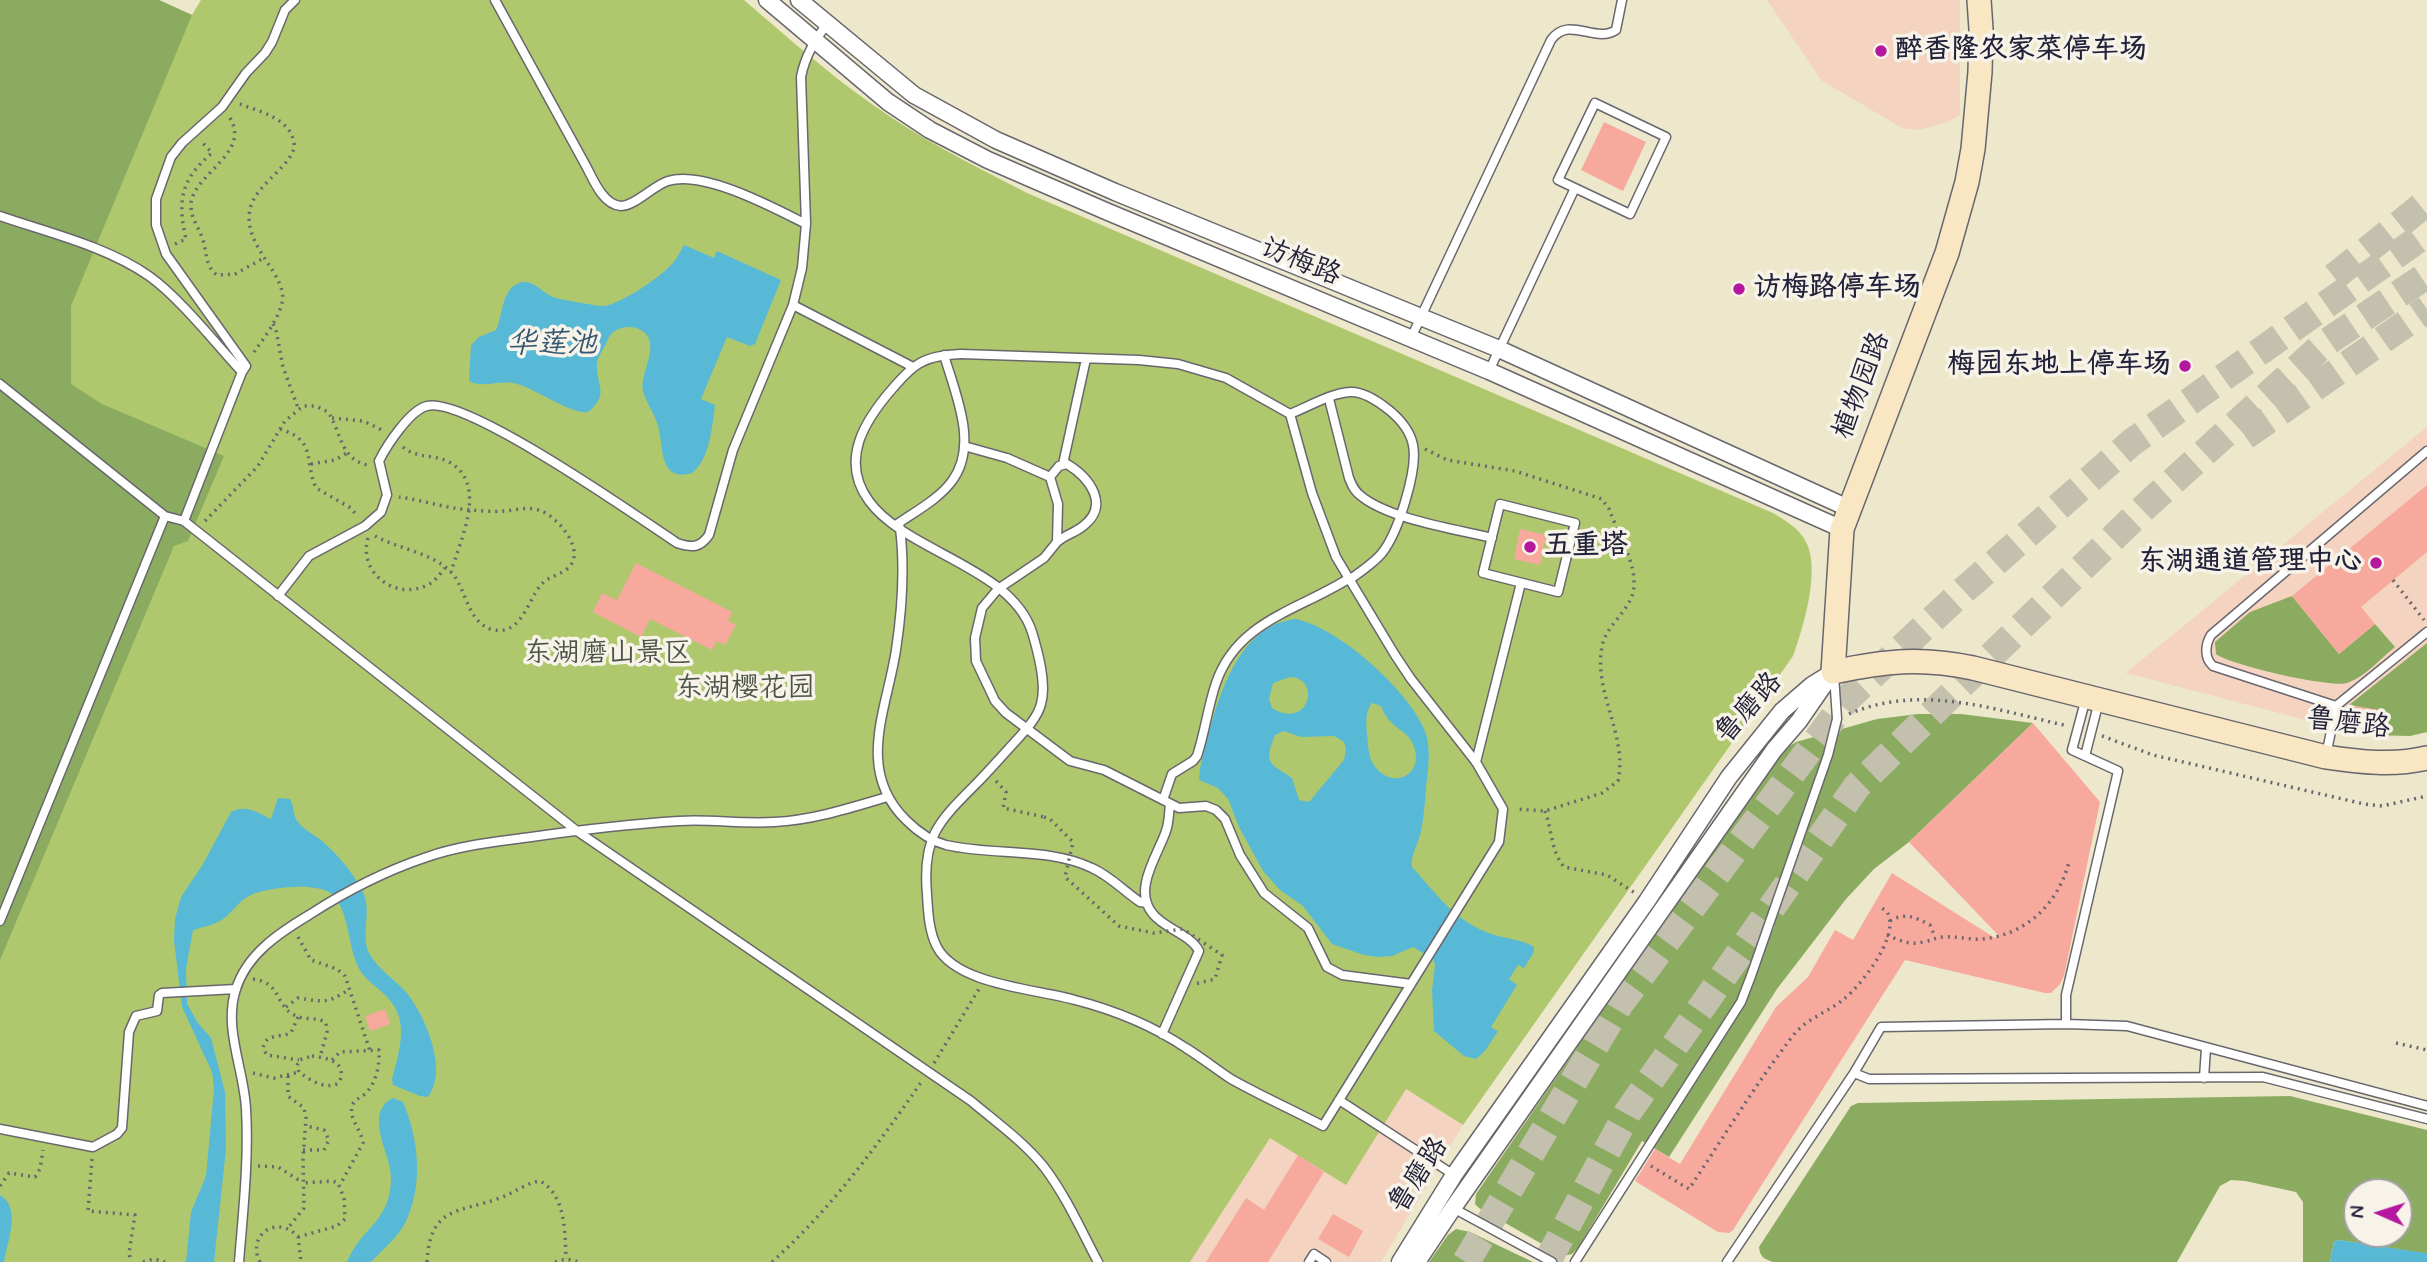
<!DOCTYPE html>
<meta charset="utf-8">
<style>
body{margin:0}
#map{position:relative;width:2427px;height:1262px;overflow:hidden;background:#ede7cb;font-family:Mynerve,sans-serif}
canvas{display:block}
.north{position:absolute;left:2343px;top:1178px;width:70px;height:70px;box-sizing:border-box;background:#f7f3e8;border:2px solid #a29fa3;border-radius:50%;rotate:273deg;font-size:19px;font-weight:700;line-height:28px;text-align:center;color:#22223b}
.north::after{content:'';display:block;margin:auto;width:24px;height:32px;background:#b5179e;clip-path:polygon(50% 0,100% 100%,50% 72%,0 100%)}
</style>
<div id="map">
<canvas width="2427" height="1262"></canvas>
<div class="north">N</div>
</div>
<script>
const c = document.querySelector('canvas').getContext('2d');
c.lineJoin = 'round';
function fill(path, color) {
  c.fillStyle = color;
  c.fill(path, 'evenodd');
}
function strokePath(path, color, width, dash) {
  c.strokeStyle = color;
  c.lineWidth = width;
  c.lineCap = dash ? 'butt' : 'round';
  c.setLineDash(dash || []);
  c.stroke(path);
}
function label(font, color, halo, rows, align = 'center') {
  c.font = font + ' Mynerve,"LXGW WenKai TC",sans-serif';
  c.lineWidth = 7;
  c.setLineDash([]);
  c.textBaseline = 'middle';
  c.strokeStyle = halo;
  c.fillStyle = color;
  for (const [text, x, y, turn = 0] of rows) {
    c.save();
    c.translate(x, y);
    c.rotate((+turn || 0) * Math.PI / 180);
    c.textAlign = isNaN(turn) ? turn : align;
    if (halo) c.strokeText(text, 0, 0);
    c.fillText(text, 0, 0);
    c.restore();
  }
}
fill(new Path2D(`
 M1767 0H1960V115L1948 122 1919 130 1902 128 1821 80Z
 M2427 427V732L2392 737 2344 730 2126 673Z
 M1406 1089 1463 1125 1381 1262H1190L1270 1137Z`), '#f4d3c0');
fill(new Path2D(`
 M0 0H159L192 15 201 0H744C785 35 825 71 869 102 918 138 973 165 1027 193L1773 513C1786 521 1799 528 1806 542 1821 570 1803 628 1793 656L1463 1125 1406 1089 1346 1185 1270 1138 1190 1262H0Z`), '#afc86d');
fill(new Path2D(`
 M0 0H159L192 15 71 306V384L102 404 224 456 188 541 174 546 0 960Z
 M2292 596 2339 654 2375 624 2395 647C2380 659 2365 677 2347 683 2330 688 2230 665 2216 654L2215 642 2250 612Z
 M2427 643V732L2410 736 2373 735 2378 710 2349 705Z
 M1918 714H1961L2033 723 1909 842 1874 869 1846 899 1777 989 1669 1157 1642 1141 1578 1248 1572 1254 1563 1256 1479 1208 1475 1204 1476 1194 1775 760 1786 748 1796 742 1877 719Z
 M2290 1096 2427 1130V1254L2339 1240 2334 1242 2330 1262H2303V1202L2296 1192 2245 1181 2231 1180 2220 1186 2177 1262H1773C1764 1259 1760 1257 1759 1247L1851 1106 1858 1103ZM2357 1192H2399V1234H2357Z
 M1456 1229 1470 1232 1533 1262H1429L1448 1235Z`), '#8bac60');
fill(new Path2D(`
 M684 245 714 258 717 251 781 280 755 344 750 346 727 337 701 399 715 405C712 427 710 459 692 473 658 483 664 446 658 426 655 414 646 403 643 391 639 372 666 338 636 328 630 326 621 327 615 331 610 333 608 339 606 344 603 350 598 356 597 363 595 384 611 394 588 412 572 415 536 389 517 384 502 379 482 389 469 381L471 345 479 337 496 330C503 316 501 290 519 283 533 278 541 292 553 297 558 299 601 307 605 306 623 302 656 280 669 267 676 261 680 252 684 245Z
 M1295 619C1337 626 1409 691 1424 729 1432 747 1428 770 1426 788 1425 802 1424 817 1421 831 1419 843 1410 855 1412 867 1436 893 1452 918 1486 932 1502 939 1519 938 1534 947V952L1524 968 1518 965 1509 979 1517 985 1491 1027 1498 1031 1485 1051 1476 1059 1464 1056 1434 1031 1432 990 1435 965 1433 959 1413 947 1392 956 1378 957 1364 955 1332 944 1303 906 1280 890 1263 871 1239 827 1228 799 1218 788 1199 780 1200 769C1213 717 1230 627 1295 619ZM1290 677C1322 678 1309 731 1272 708L1269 699 1273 683ZM1372 703 1381 706C1384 713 1387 719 1393 724 1399 730 1408 734 1412 742 1429 776 1388 794 1371 760 1368 752 1368 742 1367 734 1366 722 1365 712 1372 703ZM1284 731 1301 737 1334 736 1344 742 1346 749 1344 760 1309 802 1299 800 1292 778C1270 763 1263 764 1275 735Z
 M278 798 290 799C294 806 293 813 296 819 301 828 313 834 321 840 337 854 352 871 362 890 373 910 360 934 369 953 377 968 395 980 406 992 425 1015 449 1070 428 1097L420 1096 393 1085 392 1079C399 1052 410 1021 388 998 380 989 368 982 361 972 347 949 351 917 334 896 321 881 268 887 251 895 239 900 234 911 223 919 215 925 203 927 193 930L186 969 187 1004 198 1023 211 1038 225 1092 226 1149 214 1262H186L191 1212 206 1176 214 1089 212 1072 182 1007 174 940 175 919 181 897 203 864 231 812C246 804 258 813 271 819Z
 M393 1098 403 1102C419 1139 424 1188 404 1225 396 1239 382 1250 371 1262H347C361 1227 391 1222 391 1178 392 1155 362 1114 393 1098Z
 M0 1195C22 1208 7 1242 4 1262H0Z
 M2339 1240 2425 1253 2427 1254V1262H2330L2334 1242Z`), '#58b9d6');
fill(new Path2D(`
 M1604 122 1646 142 1623 191 1581 170Z
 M2427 485V552L2361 607 2375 624 2339 654 2292 596Z
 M1520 529 1546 535 1540 565 1514 559Z
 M636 563 732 612 728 621 736 625 725 645 717 641 712 650 650 619 641 637 593 612 602 593 617 600Z
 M2349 705 2378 710 2373 735 2344 730Z
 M2033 723 2100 802 2064 976 2060 984 2051 993H2045L1905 960 1733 1230 1729 1233 1718 1232 1635 1181 1655 1149 1680 1164 1776 1007 1808 977 1835 930 1853 940 1892 873 1995 938 1998 935 1909 842Z
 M385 1009 390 1024 370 1031 365 1016Z
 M1298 1155 1324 1172 1268 1262H1206L1246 1198 1264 1210Z
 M1333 1214 1363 1231 1349 1257 1318 1239Z`), '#f6a99c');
strokePath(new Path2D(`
 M2334 277 2427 202
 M2245 436 2427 309
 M1466 1262 1619 1005 1848 698 1964 590 2131 443 2427 233
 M1547 1262 1628 1112 1857 786 2146 506 2324 344 2427 275`), '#c4c0ae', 28, [28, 14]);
const lane = new Path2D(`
 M495 0 586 166C593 179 603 205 621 206 635 206 654 185 668 181 704 170 774 208 806 224
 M1595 103 1666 137 1630 214 1558 180Z
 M0 216C49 233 106 246 149 276 180 298 216 344 242 372L184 521
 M793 305 913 367
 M1411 338 1551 40C1569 15 1595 44 1616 30L1622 0
 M961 354 1139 360 1178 364 1226 378 1290 414 1312 493 1336 557 1395 655 1411 679 1476 762 1503 809 1499 842 1323 1126C1293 1110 1261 1096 1231 1079 1216 1069 1202 1058 1186 1048 1153 1026 1114 1010 1075 1000 1037 989 957 985 937 947 929 932 928 912 927 894 922 837 938 822 976 784 989 771 1001 757 1013 744 1023 733 1037 719 1041 704 1047 684 1038 652 1032 632 1011 567 906 552 869 501 839 460 865 420 893 388 901 379 909 369 920 363 932 356 947 355 961 354Z
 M1489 371 1575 188
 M242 372 246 366 166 254 156 225V199L171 157 182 143 222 107 246 73 265 53 272 42 285 10 295 0
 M0 384 165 516 184 521 577 831 971 1101C996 1122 1024 1142 1044 1167 1066 1196 1081 1230 1098 1262
 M1329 399 1349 478C1352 485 1354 491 1361 496 1389 519 1455 529 1492 538
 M1290 414C1308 407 1331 393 1350 392 1364 391 1379 402 1389 410 1400 419 1410 430 1413 445 1418 470 1398 533 1382 553 1374 563 1360 572 1349 580
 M964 446 1007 458 1050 477 1058 504 1057 542 1044 558 998 589 982 608 975 638 976 661 995 701 1006 713 1070 761 1104 770 1179 808 1206 806 1216 810 1225 819 1240 855 1264 893 1308 928 1327 967 1342 975 1411 984
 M1063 464 1086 359
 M1050 477 1059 466 1067 464C1090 478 1111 506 1082 527 1074 533 1065 535 1057 542
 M1500 504 1575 523 1558 592 1483 573Z
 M896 525C914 512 938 500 952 481 979 445 955 393 944 355
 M900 528C905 568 902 610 896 650 887 709 855 770 906 820 917 831 931 841 946 845 993 856 1048 847 1092 868 1110 876 1124 891 1140 902L1147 903
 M278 596 309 556 365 526 381 512 387 495 379 461C387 445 410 410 427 406 466 396 638 517 677 543 692 548 700 548 709 535L733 450 793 305 802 268 806 224 801 77C805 56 815 40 827 24
 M2336 706 2213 666C2204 658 2205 645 2211 635L2427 451
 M2085 756 2099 701
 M2326 756 2336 706 2427 632
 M1476 762 1521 583
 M1163 800 1172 774 1193 761 1197 756C1205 732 1208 706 1216 683 1237 621 1299 610 1348 579
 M0 921 165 516
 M2066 1024V995L2118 771 2072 750 2086 698
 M1162 1034 1199 951C1190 934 1165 929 1153 914 1132 890 1158 855 1166 831 1169 823 1169 813 1170 804
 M1854 1073 1869 1079 2263 1077 2427 1119
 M2204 1078 2206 1048
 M1339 1100 1454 1175
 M0 1129 93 1147 117 1134 122 1128 129 1032 136 1016 157 1011 159 995 162 993 236 989
 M1453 1208 1552 1262
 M239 1262C243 1212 249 1159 246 1109 244 1069 223 1028 236 989 247 954 279 933 309 915 346 891 385 871 427 857 461 845 496 842 531 837 580 830 629 824 679 821 710 819 742 824 774 822 813 820 850 808 887 797
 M1309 1262 1314 1254 1326 1262
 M1575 1262 1741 1002 1751 976 1828 755 1837 719 1834 675
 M1727 1262 1854 1073 1881 1027 2066 1024 2127 1026 2427 1106`);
const street = new Path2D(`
 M767 0 888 102 930 130 988 160 1108 212 1489 371 1842 529
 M799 0 914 95 996 140 1115 192 1499 349 1848 508
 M1400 1262 1454 1175 1647 901 1729 777 1782 711 1812 685 1833 672
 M1417 1262 1453 1208 1774 750 1799 721 1828 679`);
const secondary = new Path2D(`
 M1979 0 1981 29 1980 72 1973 149 1967 182 1947 253 1842 529 1833 672C1886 661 1920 657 1973 668L2326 757C2359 762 2394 766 2427 758`);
strokePath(lane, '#69676d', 11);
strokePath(street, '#69676d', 19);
strokePath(secondary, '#69676d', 26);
strokePath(new Path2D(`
 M240 104C260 112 290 118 294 143 297 163 255 184 250 209 242 247 289 275 282 303 277 322 263 339 252 355
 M230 118C251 153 195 173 191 203 190 218 199 227 203 240 207 253 205 266 217 275L235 274 264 258
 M175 244 186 239C177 201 181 179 212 153L201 141
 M273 324 276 330 283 367 298 408
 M332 418 363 421 384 431
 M280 429C317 440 304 461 316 488L351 508 358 517
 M403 447C417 459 434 454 449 462 489 484 460 540 451 572
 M1425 449 1447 460 1515 471 1602 499 1609 509C1617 531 1633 557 1634 581 1636 609 1606 622 1602 647 1593 692 1628 736 1618 781L1602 793 1545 811 1516 809
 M311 464 335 460 347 453
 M205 521 258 466 285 421 303 406H316L328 412C341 431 340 459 367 465
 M375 536C398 549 431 552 451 572 467 589 467 624 494 630 521 635 528 601 540 586 548 576 558 576 567 569 588 552 558 517 541 511 529 506 516 510 504 511 493 512 482 511 472 510 447 509 423 500 399 497
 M368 538C358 571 393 600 425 586 434 583 439 575 445 568
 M2393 580 2424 620
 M1849 714C1921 683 1996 710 2068 726
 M2102 736 2153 755 2364 804 2382 806 2427 796
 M996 781 1006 792 1003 808 1044 817
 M1545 811C1552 830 1551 851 1564 867L1607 875 1635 893
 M1890 921C1905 912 1915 917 1930 925L1935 937
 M1887 935C1899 940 1910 946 1923 942 1931 941 1936 937 1944 937 1957 936 1969 940 1982 939 2026 935 2058 904 2069 862
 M298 937 311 960 337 969 345 976 370 1051
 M253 979C282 983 274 1004 294 1015 304 1021 317 1016 326 1023L327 1032 320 1057
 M286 1007 298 998C325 1002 326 1004 350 989
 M298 1017 291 1033C279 1038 265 1033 263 1049L267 1055 299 1060
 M2396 1043 2427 1050
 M312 1056C328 1058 348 1062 339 1083 325 1090 311 1081 299 1072L297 1066 299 1060Z
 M332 1060 340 1052 379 1050C380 1064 376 1084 365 1094 360 1098 356 1099 352 1105 349 1120 361 1129 363 1143L340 1185
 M934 1063 979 989
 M253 1073 274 1078 299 1072
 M288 1076V1096L304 1108 306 1118 303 1159 304 1208 288 1228
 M303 1150H324L329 1140 324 1130 306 1126
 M92 1159 88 1211 135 1215 129 1253 131 1262
 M258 1166 278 1167 297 1179H303
 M1651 1166 1689 1189C1723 1138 1755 1085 1792 1037 1805 1019 1827 1013 1844 999 1861 985 1896 941 1889 917 1888 911 1883 909 1878 906
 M0 1186 9 1173 35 1177 40 1169 43 1150
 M298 1237 337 1226 345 1219 344 1198 338 1183 333 1181 303 1183
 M143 1262 154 1259 165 1262
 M260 1262C246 1236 277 1213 298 1237L301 1262
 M427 1262C430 1206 458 1213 500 1198 514 1193 526 1183 540 1181 566 1195 565 1233 566 1259
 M555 1262 566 1259 580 1262
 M772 1262C831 1209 877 1146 922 1081`), '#69676d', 3.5, [2, 5]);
strokePath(lane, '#fff', 8);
strokePath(street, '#fff', 16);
strokePath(secondary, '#f9e7c3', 23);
strokePath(new Path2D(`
 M1044 817 1050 819 1073 842 1065 877 1119 926 1154 933 1183 929 1222 955 1215 979 1195 984`), '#69676d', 3.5, [2, 5]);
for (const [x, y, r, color] of [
 [1881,51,7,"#b5179e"],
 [1739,289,7,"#b5179e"],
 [2185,366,7,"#b5179e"],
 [1530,547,7,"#b5179e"],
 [2376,563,7,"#b5179e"]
]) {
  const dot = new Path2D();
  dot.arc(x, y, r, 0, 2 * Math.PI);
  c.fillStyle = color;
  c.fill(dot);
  strokePath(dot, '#f7f3e8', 2.5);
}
label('bold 28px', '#22223b', '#f7f3e8', [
 ["醉香隆农家菜停车场",1895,51],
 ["访梅路停车场",1753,289],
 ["梅园东地上停车场",2171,366,"right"],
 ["五重塔",1544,547],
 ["东湖通道管理中心",2362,563,"right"]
], 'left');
label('28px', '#22223b', '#f7f3e8', [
 ["访梅路",1300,263,22],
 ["植物园路",1863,386,-69],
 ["鲁磨路",1750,709,-48],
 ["鲁磨路",2348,725,7],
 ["鲁磨路",1420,1176,-57]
]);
label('28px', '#4c544a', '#f7f3e8', [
 ["东湖磨山景区",608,655],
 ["东湖樱花园",745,690]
]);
label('italic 30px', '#355771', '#f7f3e8', [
 ["华莲池",552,346]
]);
</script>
